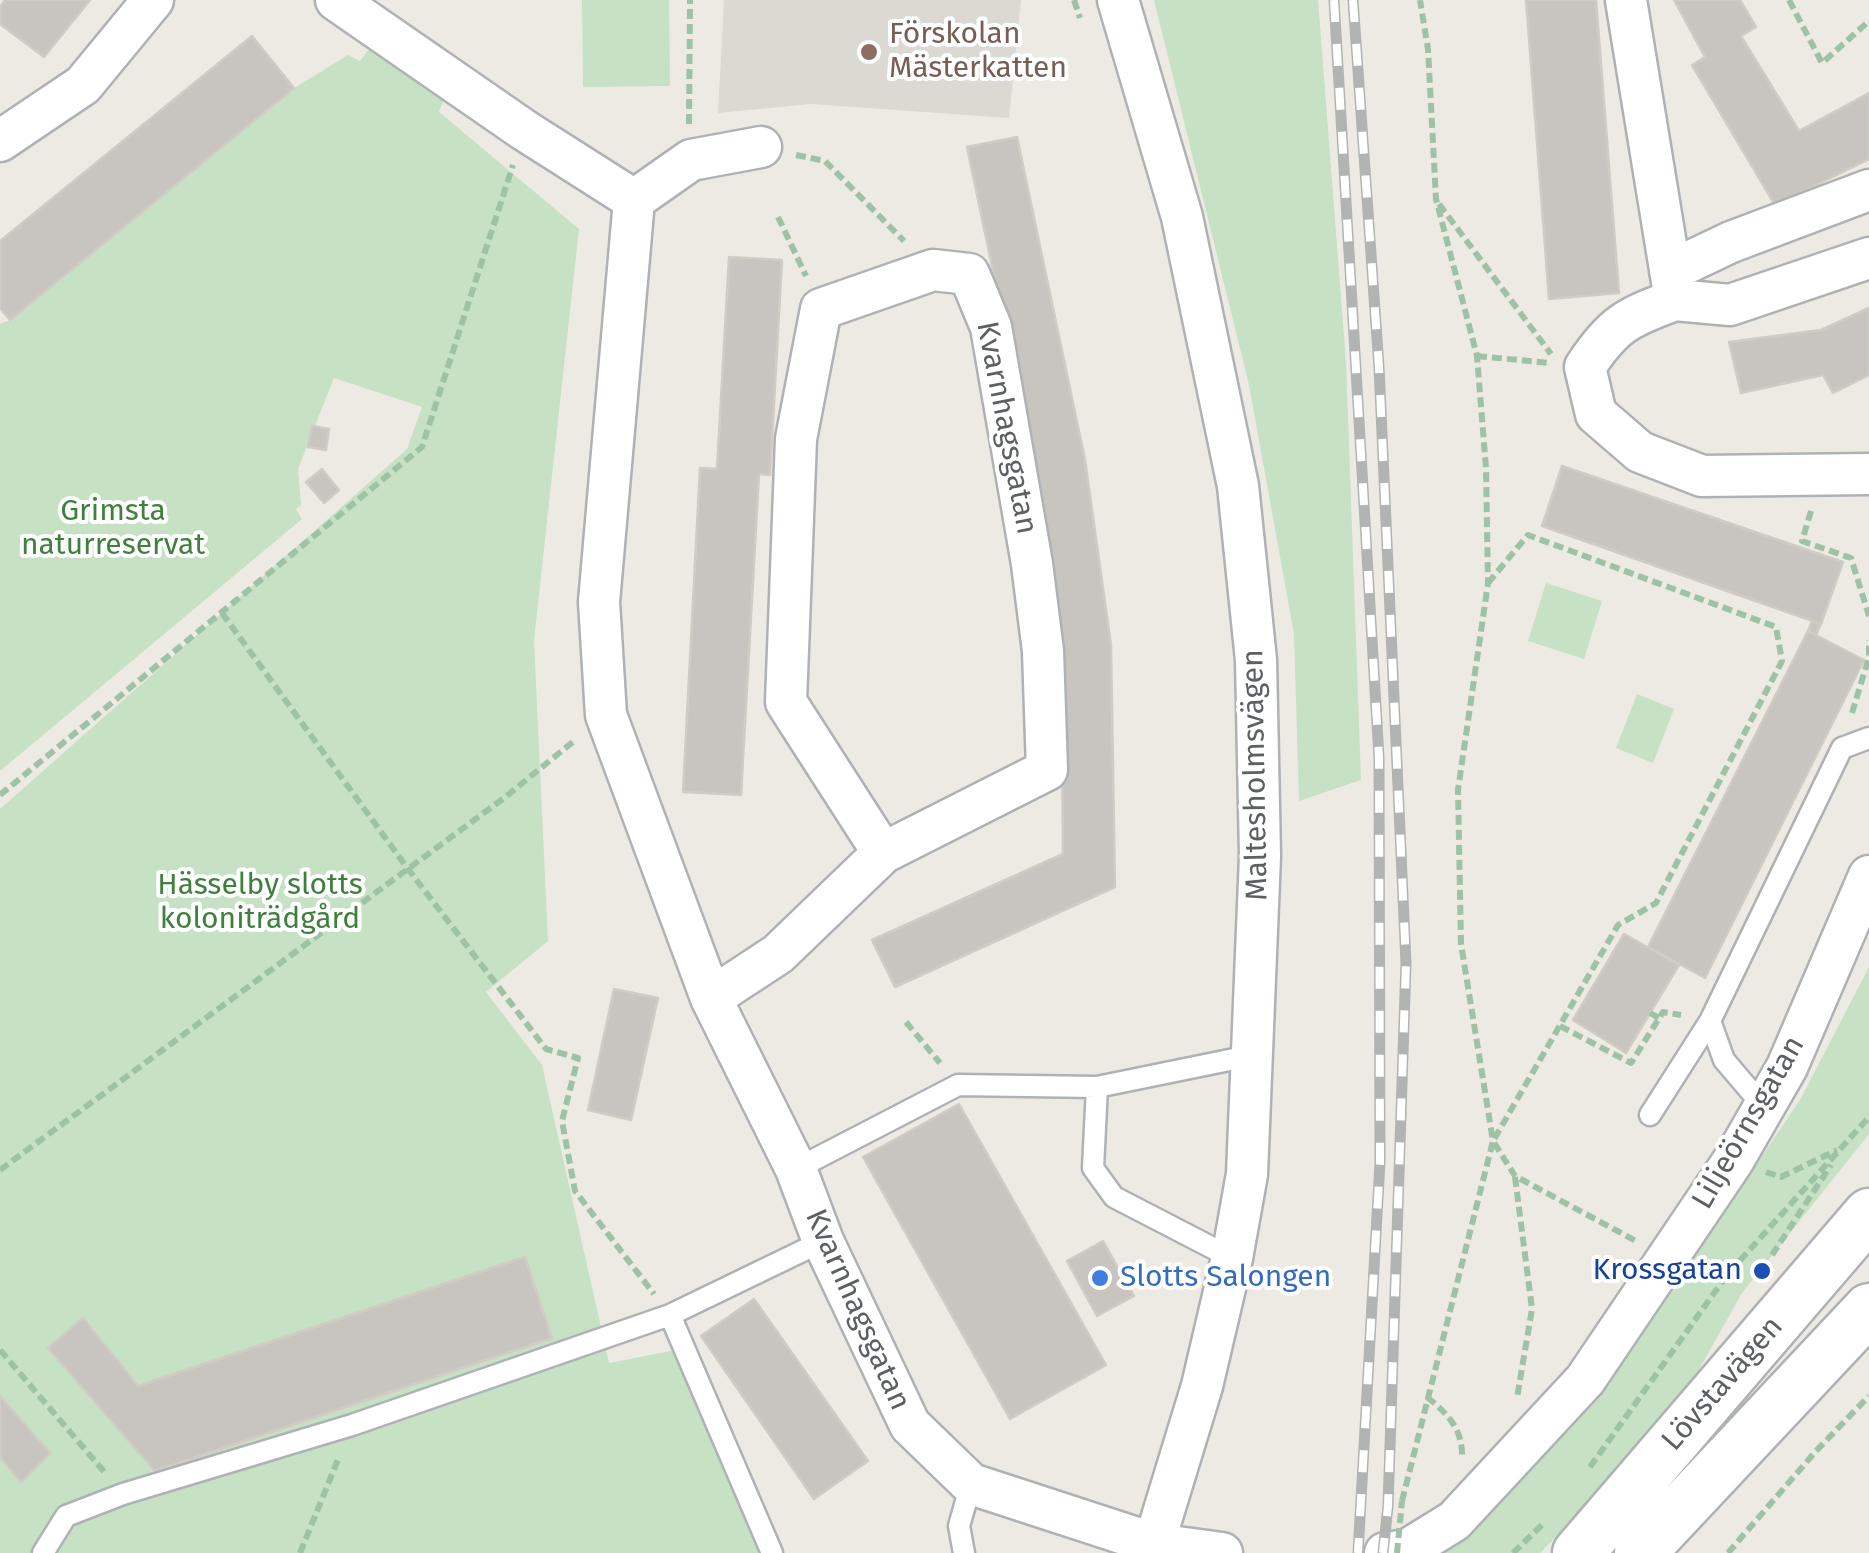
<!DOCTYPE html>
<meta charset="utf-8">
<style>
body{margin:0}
canvas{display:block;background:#edeae4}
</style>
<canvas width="1869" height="1553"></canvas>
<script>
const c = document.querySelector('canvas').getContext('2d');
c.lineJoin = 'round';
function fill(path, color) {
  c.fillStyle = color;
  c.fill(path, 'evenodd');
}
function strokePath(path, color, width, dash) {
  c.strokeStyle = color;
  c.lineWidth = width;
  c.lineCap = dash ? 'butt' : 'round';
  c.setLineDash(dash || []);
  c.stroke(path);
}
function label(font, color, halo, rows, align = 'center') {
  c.font = font + ' "Fira Sans",sans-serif';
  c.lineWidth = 8;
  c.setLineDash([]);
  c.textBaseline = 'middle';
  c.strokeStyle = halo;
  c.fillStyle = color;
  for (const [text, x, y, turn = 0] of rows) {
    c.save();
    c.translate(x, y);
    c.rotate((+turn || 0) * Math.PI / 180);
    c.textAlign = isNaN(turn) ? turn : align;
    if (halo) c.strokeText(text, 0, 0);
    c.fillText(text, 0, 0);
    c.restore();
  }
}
fill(new Path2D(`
 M724 0H1021L1009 118 811 104 718 113Z`), '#dcd9d3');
fill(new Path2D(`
 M582 0H669L670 86 583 87Z
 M1154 0H1318L1346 362 1361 780 1299 801 1294 634 1249 385Z
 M371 46 445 96 439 112 579 229 534 640 548 941 486 992 542 1065 609 1363 676 1350 759 1553H0V809L407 449 422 407 334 378 298 469 301 505 296 509 302 519 0 771V324L10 320 294 88 348 55 360 61Z
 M1546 583 1602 601 1584 659 1528 641Z
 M1637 694 1674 709 1653 763 1616 748Z
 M1869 967V1134L1742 1293 1669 1423 1540 1553H1442L1469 1537 1599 1398 1800 1100Z`), '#c6e1c4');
const building = new Path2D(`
 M5 0H90L44 57 0 24V7Z
 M1526 0H1596L1619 293 1549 299Z
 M1674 0H1740L1756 27 1741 36 1799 131 1869 93V159L1775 205 1692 65 1705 57Z
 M252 36 294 88 10 320 0 308V241Z
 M1017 137 1085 460 1111 645 1115 887 895 987 872 940 1063 854 1061 646 1035 471 967 147Z
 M729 257 782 260 770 475 759 474 741 795 683 792 700 468 717 469Z
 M1869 308V375L1833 393 1823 375 1741 393 1729 342 1821 330Z
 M312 426 329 429 326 450 308 447Z
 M1562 466 1843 562 1821 624 1542 526Z
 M322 469 339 490 324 503 306 482Z
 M1812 621 1821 624 1816 635 1808 631Z
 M1808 631 1864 660 1705 978 1648 947Z
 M1624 934 1679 965 1626 1053 1573 1020Z
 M614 989 658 998 631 1120 588 1110Z
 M959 1104 1106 1365 1010 1419 863 1157Z
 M1103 1241 1134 1296 1097 1316 1067 1261Z
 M525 1257 552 1338 155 1471 48 1348 83 1318 138 1386Z
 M754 1299 868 1461 814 1499 701 1336Z
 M0 1396 50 1453 21 1482 0 1457Z`);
fill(building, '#c8c5c1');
strokePath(building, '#d1ccc3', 2.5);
const service = new Path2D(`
 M1710 1021 1724 1060 1764 1107
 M1097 1087 1093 1168 1114 1197 1232 1258
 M1650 1115 1710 1021 1842 748 1869 738
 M796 1169 958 1085 1097 1087 1254 1055
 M43 1553 66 1516 123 1494 352 1425 670 1315
 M772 1553 670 1315 823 1241
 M964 1553 959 1526 971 1484`);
const minor = new Path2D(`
 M336 0 524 130 634 200 599 602 606 715 711 998 796 1169 823 1241 910 1425 971 1484 1155 1544 1222 1553
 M1118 0 1182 217 1238 486 1256 660 1260 856 1247 1174 1232 1258 1202 1386 1151 1553
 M1626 0 1675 300C1628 317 1613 324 1585 367L1596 414 1640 452 1702 476 1869 474
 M0 141 83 85 153 0
 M634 200 691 160 761 147
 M1670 271 1731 242 1869 190
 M1675 300 1730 305 1869 258
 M711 998 778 954 883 853 1047 770 1043 651 1032 564 991 327 969 274 933 270 821 309 796 439 786 702 883 853
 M1385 1553 1407 1550 1454 1521 1585 1380 1733 1161 1787 1067 1869 876`);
const tertiary = new Path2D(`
 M1578 1553 1869 1214
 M1640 1553 1869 1309`);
strokePath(service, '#afb2b5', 25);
strokePath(minor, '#afb2b5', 45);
strokePath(tertiary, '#afb2b5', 55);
strokePath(new Path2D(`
 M1074 0 1080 18
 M1789 0 1822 63 1869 21
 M689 124 690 0
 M796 155 825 161 904 241
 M1439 204 1551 354
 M778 217 806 276
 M1477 356 1550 363
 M1811 511 1802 541 1851 558 1869 616
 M1488 583 1528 535 1776 627 1782 661 1656 903 1618 925 1493 1141 1515 1176 1636 1241
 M222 613 408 869 546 1049 578 1058 562 1121 575 1191 654 1294
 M1852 713 1869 657V640
 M0 795 422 447 513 165
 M1650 1013 1659 1018
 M906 1022 940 1063
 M1560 1026 1631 1063 1663 1012 1681 1015
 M0 1170 504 798 574 741
 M1766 1172 1781 1177 1837 1150
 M1515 1177 1532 1309 1517 1398
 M1772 1255 1831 1165
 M0 1350 106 1474
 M1427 1397C1448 1414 1463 1430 1462 1457
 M1590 1467 1727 1275 1869 1117
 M1402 1501 1493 1141 1461 944 1458 790 1488 583 1486 468 1477 356 1436 199 1428 49 1420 0
 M300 1553 339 1457
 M1513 1553 1544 1523
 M1728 1553 1816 1451 1869 1396`), '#9ec2a5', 6, [10, 5]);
strokePath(service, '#fff', 20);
strokePath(minor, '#fff', 40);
strokePath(tertiary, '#fff', 50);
const rail = new Path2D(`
 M1334 0 1379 757 1380 1162 1358 1553
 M1353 0 1379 367 1406 963 1388 1506 1383 1553`);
strokePath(rail, '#b2b3b3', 11);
strokePath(rail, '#fff', 8, [22]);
strokePath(new Path2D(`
 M1397 1553 1402 1501`), '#9ec2a5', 6, [10, 5]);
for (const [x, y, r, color] of [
 [869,52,10,"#8d6e63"],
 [1762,1271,10,"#1a4fb4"],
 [1100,1278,10,"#3f7fe0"]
]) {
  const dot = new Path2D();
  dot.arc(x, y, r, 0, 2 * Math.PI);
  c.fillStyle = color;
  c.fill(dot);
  strokePath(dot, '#fff', 4);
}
label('30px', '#785e54', '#fff', [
 ["Förskolan",889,35],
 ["Mästerkatten",889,69]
], 'left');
label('30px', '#5c6063', '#fff', [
 ["Kvarnhagsgatan",1006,428,79],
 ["Maltesholmsvägen",1256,775,-91],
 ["Liljeörnsgatan",1749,1123,-60],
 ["Kvarnhagsgatan",857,1310,66],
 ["Lövstavägen",1723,1384,-49]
]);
label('30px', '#417f3f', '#fff', [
 ["Grimsta",113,512],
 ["naturreservat",113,546],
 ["Hässelby slotts",260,886],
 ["koloniträdgård",260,920]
]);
label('30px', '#164399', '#fff', [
 ["Krossgatan",1742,1271]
], 'right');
label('30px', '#366cbe', '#fff', [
 ["Slotts Salongen",1120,1278]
], 'left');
</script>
